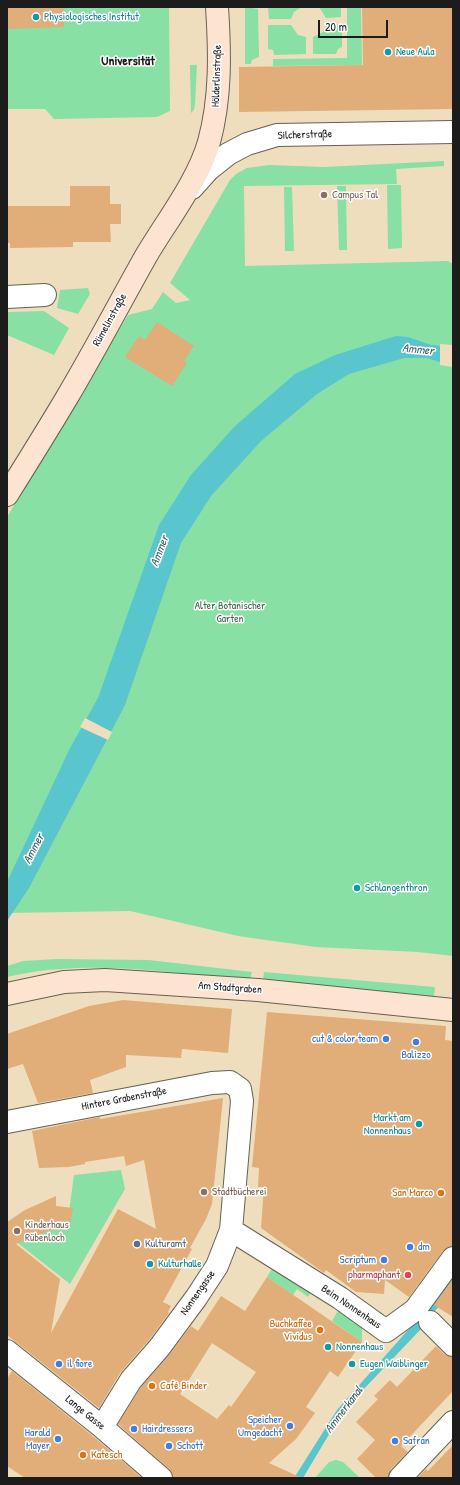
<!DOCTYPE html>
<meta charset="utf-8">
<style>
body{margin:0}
#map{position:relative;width:460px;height:1485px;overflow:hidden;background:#efdebd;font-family:"Patrick Hand",sans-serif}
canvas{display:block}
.frame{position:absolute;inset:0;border:8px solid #1c1c1c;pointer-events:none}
.scale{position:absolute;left:318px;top:20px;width:70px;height:18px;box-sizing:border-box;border:2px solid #1c1c1c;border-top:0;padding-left:5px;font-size:12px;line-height:14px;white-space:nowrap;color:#1c1c1c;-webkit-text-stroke:3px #fff;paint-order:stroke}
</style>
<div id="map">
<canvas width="460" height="1485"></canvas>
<div class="frame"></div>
<div class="scale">20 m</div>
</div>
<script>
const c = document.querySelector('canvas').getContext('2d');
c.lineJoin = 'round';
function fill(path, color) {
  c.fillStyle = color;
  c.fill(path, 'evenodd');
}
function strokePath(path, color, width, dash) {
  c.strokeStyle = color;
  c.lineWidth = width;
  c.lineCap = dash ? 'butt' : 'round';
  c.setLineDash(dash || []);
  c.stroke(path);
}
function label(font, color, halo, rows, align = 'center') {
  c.font = font + ' "Patrick Hand",sans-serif';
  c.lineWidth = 3;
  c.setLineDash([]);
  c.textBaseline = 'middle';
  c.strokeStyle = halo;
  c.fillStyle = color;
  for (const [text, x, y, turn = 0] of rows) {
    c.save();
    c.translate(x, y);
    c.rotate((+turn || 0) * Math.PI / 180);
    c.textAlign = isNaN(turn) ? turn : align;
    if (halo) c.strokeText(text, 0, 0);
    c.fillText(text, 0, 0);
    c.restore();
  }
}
fill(new Path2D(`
 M7 7H169L170 111 157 117 54 119 45 109H7Z
 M245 7 258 9 259 57 252 60 251 64H245Z
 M268 7H302L294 12 291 19H269Z
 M319 7H341V17L326 18Z
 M347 7H361L362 65 273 66V59L347 58Z
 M342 24V47L338 49 336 54H313V37L323 32 326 25Z
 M268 25H291L298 35 306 37V54L274 55 273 50 268 49Z
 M190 65H197L195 104 194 110 191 113Z
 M444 161V166L396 169 397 184 244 186 245 266 448 261 453 264V956L418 952 316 947 238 936 130 911 7 913V517L128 315 152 309 163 292 176 303 190 300 170 283 230 180 236 174 247 168 269 165 324 167Z
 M387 185H401L402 248 388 249Z
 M337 186H346L347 250H339Z
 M284 187H292L294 251H285Z
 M88 288 90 294 78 314 57 308 60 290Z
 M44 311 69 328 54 355 7 335V312Z
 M57 959 149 960 252 972 250 980C169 973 87 958 7 977V966L23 961Z
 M264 972 435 987 434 996 263 981Z
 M121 1170 125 1189 70 1284 14 1240 68 1219 74 1175Z
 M273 1267 312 1290 308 1297 297 1289 293 1295 267 1277Z
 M339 1309 362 1324V1342L332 1321Z
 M336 1460 343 1462 360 1478H315L329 1462Z`), '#88e0a4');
fill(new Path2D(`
 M396 336 408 337 431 345 453 347 443 363 427 358H404L349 374 317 394 261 441 211 496 181 543 125 705 29 888 7 921V882L70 748 98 698 159 525 191 475 234 427 295 374 335 355Z
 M453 1276V1288L421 1329 360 1393 334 1426 303 1478H294L337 1410 440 1294Z`), '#58c6cc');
fill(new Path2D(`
 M440 344 453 345V367L440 365Z
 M85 718 112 732 108 740 80 727Z`), '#efdebd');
fill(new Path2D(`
 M7 7H64V27L7 29Z
 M362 7H453V109L239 112V67L363 65Z
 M70 186H110V204H121V224H110L111 242H73V247L10 248V243H7V206H70Z
 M157 322 194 346 184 361 187 363 172 386 125 357 139 336 145 340Z
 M123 1000 232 1009 228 1053 182 1049 181 1058 126 1055V1067L90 1080 93 1093 38 1103 23 1064 7 1069V1034L89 1006Z
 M267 1012 446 1026 445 1040 453 1041V1246L448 1247 443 1251 409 1297 385 1280 384 1294 356 1292 326 1270 324 1273 261 1228 264 1187H258L259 1168 252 1167Z
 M223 1098 212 1204 206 1219 190 1248 192 1249 163 1302 171 1306 168 1312 169 1313 149 1340 120 1373 99 1408 7 1335V1222L25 1210 56 1196V1206L73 1208 69 1229 48 1231 16 1244 60 1279 51 1333 118 1209 156 1229 144 1160 126 1166 124 1156 85 1162V1164L69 1167 39 1168 32 1131 100 1117V1119Z
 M267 1277 362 1342 338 1377 330 1371 306 1407 315 1413 296 1439 269 1463 302 1478H173L169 1469 118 1424 141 1387 169 1355 191 1326 198 1331 221 1296 245 1311ZM212 1343 256 1372 231 1407 229 1405 217 1419 180 1394Z
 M453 1279V1317L434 1305Z
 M436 1346 444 1354 453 1357V1391L401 1446 408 1452 391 1469 388 1478H376L357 1459 375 1440 356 1422 378 1399 374 1396 390 1380 397 1387Z
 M12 1371 94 1437 142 1478H25L7 1466V1379Z
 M453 1445V1478H417L426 1469 428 1471Z`), '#e1ad78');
const street = new Path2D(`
 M192 188 209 169 228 154 247 144 277 135 453 132
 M7 297 45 295
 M7 1122 212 1083 230 1082 240 1089 242 1101 231 1230 217 1266 196 1298 159 1348 131 1380 102 1427
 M231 1230 340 1298 386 1331 415 1310 453 1258
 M430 1322 453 1345
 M7 1351 102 1427 161 1478
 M400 1478 453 1422`);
const secondary = new Path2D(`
 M7 495C27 463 47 431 66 399 94 352 119 304 146 256 166 222 198 181 209 142 221 98 220 53 217 7
 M7 994 64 982 105 980 258 990 453 1010`);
strokePath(street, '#666054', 24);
strokePath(secondary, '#666054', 24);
strokePath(street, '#fff', 22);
strokePath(secondary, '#fde4d1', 22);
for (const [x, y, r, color] of [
 [36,17,4,"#0f9aa8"],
 [388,52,4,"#0f9aa8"],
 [324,195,4,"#8d6e63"],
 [357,888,4,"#0f9aa8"],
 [386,1039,4,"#3f7fe0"],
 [416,1042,4,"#3f7fe0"],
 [419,1124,4,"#0f9aa8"],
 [204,1192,4,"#8d6e63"],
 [441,1193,4,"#e8710a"],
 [17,1231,4,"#8d6e63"],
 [137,1244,4,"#5c6f8a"],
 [410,1247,4,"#3f7fe0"],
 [384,1260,4,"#3f7fe0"],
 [150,1264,4,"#0f9aa8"],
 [408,1275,4,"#e0444e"],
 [320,1330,4,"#e8710a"],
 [328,1347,4,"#0f9aa8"],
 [59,1364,4,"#3f7fe0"],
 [352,1364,4,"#0f9aa8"],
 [152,1386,4,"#e8710a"],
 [290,1426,4,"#3f7fe0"],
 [134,1429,4,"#3f7fe0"],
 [58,1439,4,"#3f7fe0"],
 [395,1441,4,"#3f7fe0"],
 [169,1446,4,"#3f7fe0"],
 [83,1455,4,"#e8710a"]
]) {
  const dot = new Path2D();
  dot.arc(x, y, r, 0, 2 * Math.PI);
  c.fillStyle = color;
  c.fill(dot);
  strokePath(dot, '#fff', 1.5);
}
label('11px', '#0d838f', '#fff', [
 ["Physiologisches Institut",44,17],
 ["Neue Aula",396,52],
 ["Schlangenthron",365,888],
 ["Markt am",411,1118,"right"],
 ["Nonnenhaus",411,1131,"right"],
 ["Kulturhalle",158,1264],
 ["Nonnenhaus",336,1347],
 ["Eugen Waiblinger",360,1364]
], 'left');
label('11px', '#1c1c1c', '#fff', [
 ["Hölderlinstraße",217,76,-88],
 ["Silcherstraße",305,135,-2],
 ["Rümelinstraße",110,320,-61],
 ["Am Stadtgraben",230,988,4],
 ["Hintere Grabenstraße",124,1099,-11],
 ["Nonnengasse",198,1293,-55],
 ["Beim Nonnenhaus",351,1307,34],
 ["Lange Gasse",85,1413,39]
]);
label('11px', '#785e54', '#fff', [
 ["Campus Tal",332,195],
 ["Stadtbücherei",212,1192],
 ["Kinderhaus",25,1225],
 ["Rübenloch",25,1238]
], 'left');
label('11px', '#42614c', '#fff', [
 ["Alter Botanischer",230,606],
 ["Garten",230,619]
]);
label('11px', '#366cbe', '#fff', [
 ["cut & color team",378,1039,"right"],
 ["Balizzo",416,1055,"center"],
 ["dm",418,1247],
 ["Scriptum",376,1260,"right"],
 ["il fiore",67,1364],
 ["Speicher",282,1420,"right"],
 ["Umgedacht",282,1433,"right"],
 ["Hairdressers",142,1429],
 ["Harald",50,1433,"right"],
 ["Mayer",50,1446,"right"],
 ["Safran",403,1441],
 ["Schott",177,1446]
], 'left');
label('11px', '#c56008', '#fff', [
 ["San Marco",433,1193],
 ["Buchkaffee",312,1324],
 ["Vividus",312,1337],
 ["Café Binder",160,1386,"left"],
 ["Katesch",91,1455,"left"]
], 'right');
label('11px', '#4e5e75', '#fff', [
 ["Kulturamt",145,1244]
], 'left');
label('11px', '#be3a42', '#fff', [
 ["pharmaphant",400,1275]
], 'right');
label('italic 12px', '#346062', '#fff', [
 ["Ammer",418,350,6],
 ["Ammer",160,551,-69],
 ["Ammer",34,849,-63],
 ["Ammerkanal",344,1410,-53]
]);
label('bold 13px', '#1c1c1c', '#fff', [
 ["Universität",128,62]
]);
</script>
